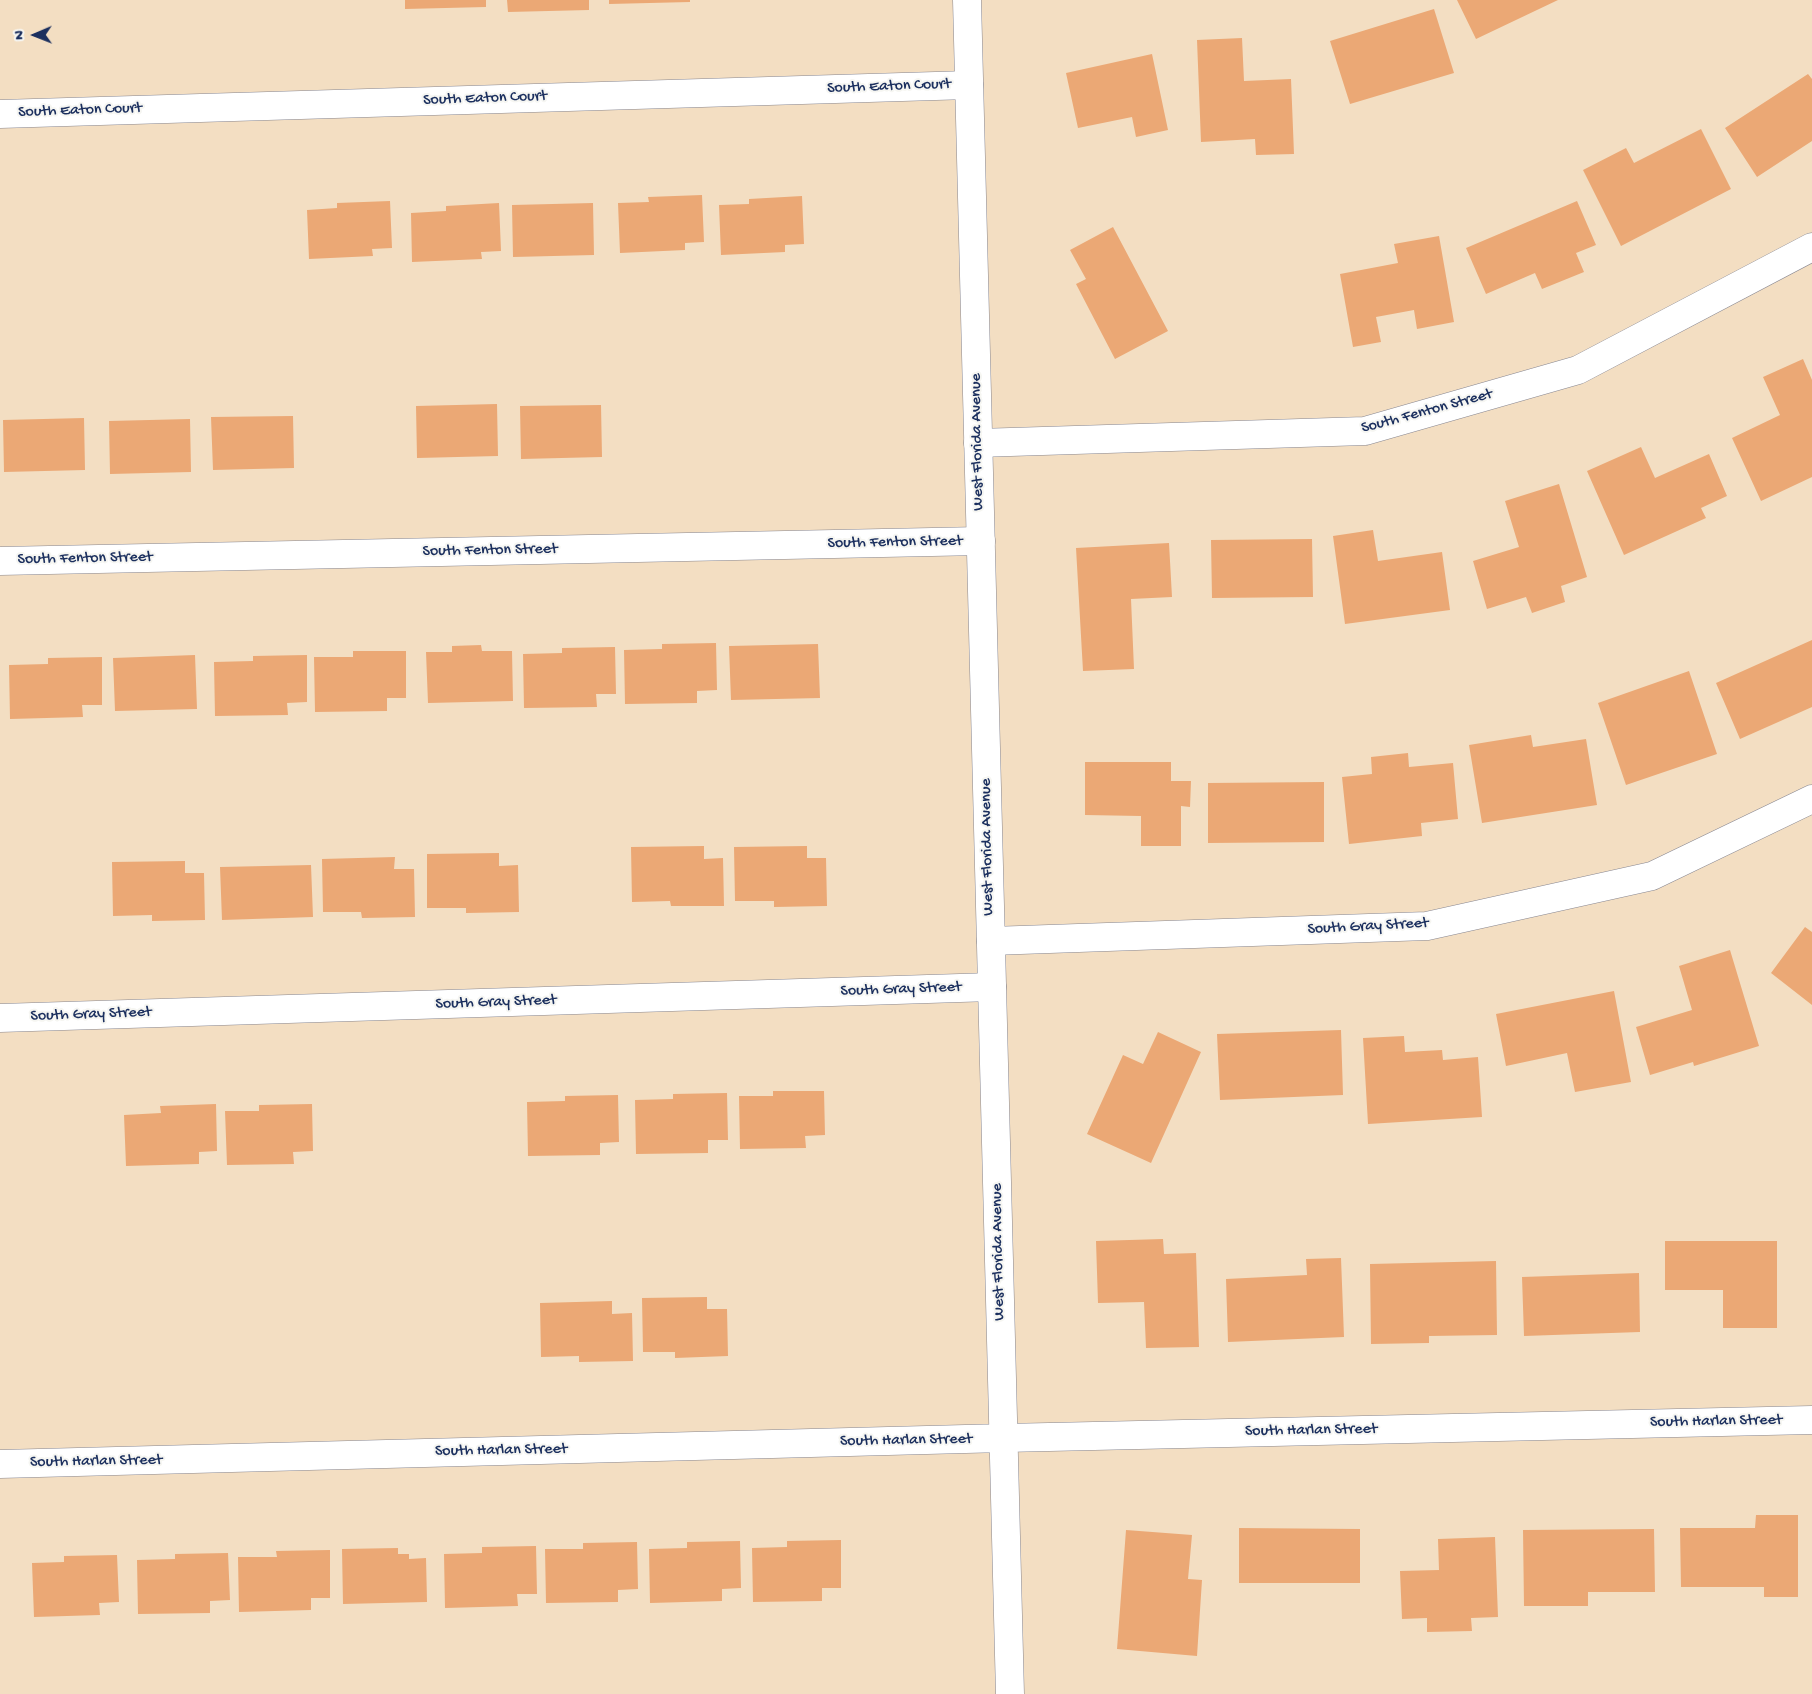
<!DOCTYPE html>
<style>
body{margin:0}
#map{position:relative;width:1812px;height:1694px;overflow:hidden;background:#f3dec2;font-family:"Gochi Hand",sans-serif}
canvas{display:block}
.north{position:absolute;left:10px;top:10px;width:50px;height:50px;-webkit-text-stroke:4px #f6f6f2;paint-order:stroke;rotate:269deg;font-size:14px;font-weight:700;line-height:20px;text-align:center;color:#1b2f5e}
.north::after{content:'';display:block;margin:auto;width:18px;height:22px;background:#1b2f5e;clip-path:polygon(50% 0,100% 100%,50% 72%,0 100%)}
</style>
<div id="map">
<canvas width="1812" height="1694"></canvas>
<div class="north">N</div>
</div>
<script>
const c = document.querySelector('canvas').getContext('2d');
c.lineJoin = 'round';
function fill(path, color) {
  c.fillStyle = color;
  c.fill(path, 'evenodd');
}
function strokePath(path, color, width, dash) {
  c.strokeStyle = color;
  c.lineWidth = width;
  c.lineCap = dash ? 'butt' : 'round';
  c.setLineDash(dash || []);
  c.stroke(path);
}
function label(font, color, halo, rows, align = 'center') {
  c.font = font + ' "Gochi Hand",sans-serif';
  c.lineWidth = 4;
  c.setLineDash([]);
  c.textBaseline = 'middle';
  c.strokeStyle = halo;
  c.fillStyle = color;
  for (const [text, x, y, turn = 0] of rows) {
    c.save();
    c.translate(x, y);
    c.rotate((+turn || 0) * Math.PI / 180);
    c.textAlign = isNaN(turn) ? turn : align;
    if (halo) c.strokeText(text, 0, 0);
    c.fillText(text, 0, 0);
    c.restore();
  }
}
fill(new Path2D(`
 M405 0H486V7L405 9Z
 M507 0H589V10L508 12Z
 M609 0H690V2L609 4Z
 M1457 0H1558L1476 39Z
 M1434 9 1454 73 1350 104 1330 41Z
 M1242 38 1244 81 1291 79 1294 154 1256 155 1255 139 1201 142 1197 40Z
 M1152 54 1168 130 1136 137 1132 117 1078 128 1066 73Z
 M1808 74 1812 79V141L1757 177 1725 128Z
 M1701 129 1731 189 1621 246 1583 170 1626 148 1634 163Z
 M702 195 704 242 685 243V250L620 253 618 203 649 202 648 197Z
 M802 196 804 244 785 245V252L721 255 719 205 749 204V199Z
 M390 201 392 248 372 249 373 256 309 259 307 210 337 208V203Z
 M1577 201 1596 245 1576 253 1584 272 1542 289 1535 273 1486 294 1466 248Z
 M499 203 501 251 481 252 482 259 412 262 411 213 446 211V206Z
 M593 203 594 255 513 257 512 205Z
 M1113 227 1168 331 1115 359 1076 284 1086 279 1070 250Z
 M1439 236 1454 322 1417 329 1414 310 1376 317 1381 342 1353 347 1340 274 1398 263 1394 244Z
 M1803 359 1812 380V477L1761 501 1732 438 1780 415 1763 377Z
 M497 404 498 456 417 458 416 406Z
 M601 405 602 457 521 459 520 406Z
 M293 416 294 468 213 470 211 417Z
 M84 418 85 470 4 472 3 420Z
 M190 419 191 472 110 474 109 421Z
 M1641 447 1655 478 1709 454 1727 496 1701 508 1706 518 1624 555 1587 471Z
 M1559 484 1587 577 1561 586 1565 602 1532 613 1526 597 1487 609 1473 561 1519 547 1505 501Z
 M1373 530 1378 561 1442 552 1450 610 1345 624 1333 536Z
 M1312 539 1313 597 1212 598 1211 540Z
 M1169 543 1172 597 1131 599 1134 669 1083 671 1076 548Z
 M1812 640V707L1740 739 1716 683Z
 M716 643 717 690 697 691V703L625 704 624 650 662 649V644Z
 M818 644 820 698 731 700 729 646Z
 M481 645 482 651H512L513 701 428 703 426 652H452V646Z
 M615 647 616 694H596L597 707 524 708 523 654 562 653V648Z
 M353 651H406V698H387V711L315 712 314 657H353Z
 M195 655 197 709 115 711 113 658Z
 M307 655V702L287 703 288 715 215 716 214 662 253 661V656Z
 M102 657V705H82L83 717 10 719 9 665 48 664V658Z
 M1689 671 1717 754 1626 785 1598 703Z
 M1531 735 1533 747 1586 739 1597 805 1482 823 1469 745Z
 M1408 753 1409 767 1453 763 1458 819 1421 823 1422 836 1349 844 1342 777 1372 774 1371 757Z
 M1085 762H1171V781H1191L1190 807 1181 806V846H1141V816L1085 815Z
 M1324 782V842L1208 843V783Z
 M704 846V859L723 858 724 906H671L670 901 632 902 631 847Z
 M807 846V858H826L827 906 774 907V901H735L734 847Z
 M499 853V866L518 865 519 912 466 913V908H427V854Z
 M395 857 394 869H414L415 917 362 918 361 912H323L322 859Z
 M185 861V873H204L205 920 152 921V915L113 916 112 862Z
 M311 865 313 917 222 920 220 867Z
 M1805 927 1812 932V1005L1771 973Z
 M1730 950 1759 1046 1694 1066 1693 1062 1650 1075 1636 1027 1692 1010 1679 966Z
 M1614 991 1631 1082 1575 1092 1567 1053 1506 1066 1496 1014Z
 M1341 1030 1343 1095 1220 1100 1217 1034Z
 M1158 1032 1201 1052 1151 1163 1087 1134 1123 1055 1143 1064Z
 M1404 1036 1405 1052 1442 1050 1443 1060 1478 1057 1482 1117 1368 1124 1363 1038Z
 M773 1091H824L825 1135 805 1136 806 1148 740 1149 739 1096H773Z
 M727 1093 728 1140H708V1153L636 1154 635 1100 673 1099V1094Z
 M618 1095 619 1142 600 1143V1155L528 1156 527 1102 565 1101V1096Z
 M216 1104 217 1151 199 1152V1164L126 1166 124 1115 161 1113 160 1106Z
 M312 1104 313 1151 293 1152 294 1164 227 1165 225 1111H259V1105Z
 M1163 1239 1164 1254 1196 1253 1199 1347 1146 1348 1144 1302 1098 1303 1096 1241Z
 M1665 1241H1777V1328H1723V1290H1665Z
 M1341 1258 1344 1337 1228 1342 1226 1279 1307 1275 1306 1259Z
 M1496 1261 1497 1335 1429 1336V1343L1371 1344 1370 1264Z
 M1639 1273 1640 1332 1524 1336 1522 1277Z
 M707 1297V1309H727L728 1356 675 1358V1352H643L642 1298Z
 M612 1301V1314L632 1313 633 1361 579 1362V1356L541 1357 540 1303Z
 M1756 1515H1798V1597H1764V1587H1681L1680 1528H1755Z
 M1239 1528 1360 1529V1583H1239Z
 M1654 1529 1655 1592H1588V1606H1524L1523 1530Z
 M1126 1530 1192 1535 1188 1579 1202 1580 1197 1656 1117 1649Z
 M1495 1537 1498 1617 1471 1618 1472 1631 1427 1632V1618L1402 1619 1400 1571 1439 1570 1438 1539Z
 M841 1540V1588H822V1601L753 1602 752 1548 787 1547V1541Z
 M740 1541 741 1588 722 1589V1601L650 1603 649 1549 687 1548V1542Z
 M637 1542 638 1589 618 1590V1602L546 1603 545 1549H583V1543Z
 M536 1546 537 1594H517L518 1606 445 1608 444 1554 482 1553V1547Z
 M398 1548V1554H409V1559L426 1558 427 1602 343 1604 342 1549Z
 M330 1550V1598H311V1610L239 1612 238 1557H277L276 1551Z
 M228 1553 230 1600 210 1601V1613L138 1614 137 1560 175 1559V1554Z
 M117 1555 119 1602 99 1603 100 1615 34 1617 32 1563 64 1562V1556Z`), '#eba875');
const street = new Path2D(`
 M0 114 969 85
 M978 443 1365 431 1578 370 1812 247
 M0 561 981 541
 M991 941 1427 926 1652 876 1812 799
 M0 1018 992 987`);
const secondary = new Path2D(`
 M967 0 1010 1694
 M0 1464 1004 1438 1812 1420`);
strokePath(street, '#878690', 29);
strokePath(secondary, '#878690', 29);
strokePath(street, '#fff', 28);
strokePath(secondary, '#fff', 28);
label('16px', '#1b2f5e', '#f6f6f2', [
 ["South Eaton Court",889,87,-2],
 ["South Eaton Court",485,99,-2],
 ["South Eaton Court",80,111,-2],
 ["South Fenton Street",1427,412,-15],
 ["West Florida Avenue",978,442,-91],
 ["South Fenton Street",895,543,-1],
 ["South Fenton Street",490,551,-1],
 ["South Fenton Street",85,559,-1],
 ["West Florida Avenue",988,847,-91],
 ["South Gray Street",1368,927,-3],
 ["South Gray Street",901,990,-2],
 ["South Gray Street",496,1003,-2],
 ["South Gray Street",91,1015,-2],
 ["West Florida Avenue",999,1252,-91],
 ["South Harlan Street",1716,1422,-1],
 ["South Harlan Street",1311,1431,-1],
 ["South Harlan Street",906,1441,-1],
 ["South Harlan Street",501,1451,-1],
 ["South Harlan Street",96,1462,-1]
]);
</script>
